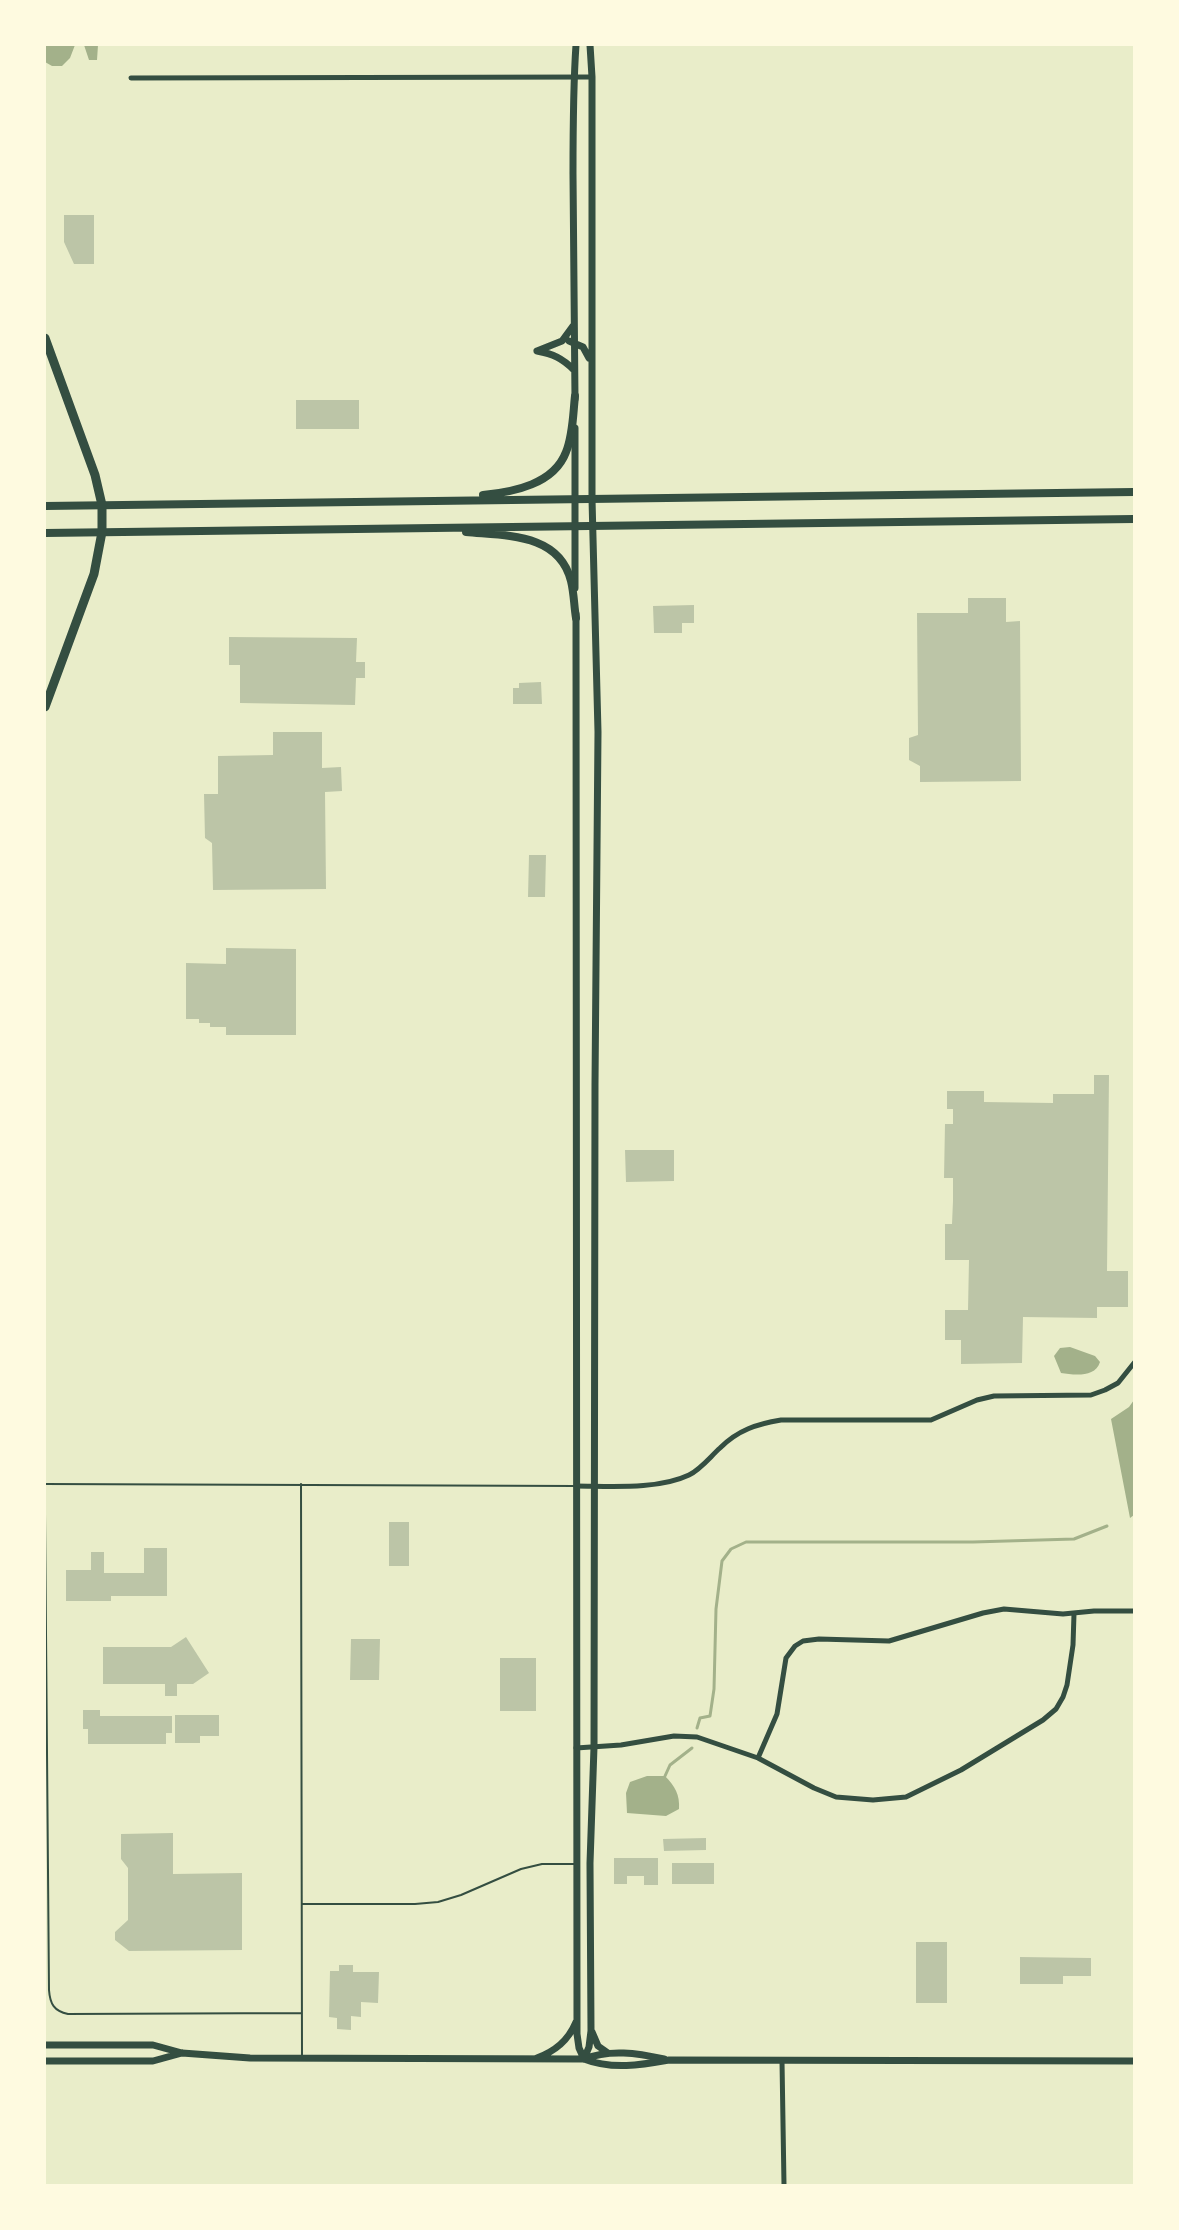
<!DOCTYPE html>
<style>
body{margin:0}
#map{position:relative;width:1179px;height:2230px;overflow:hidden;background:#e9edc9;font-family:Spectral,serif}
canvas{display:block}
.frame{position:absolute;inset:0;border:46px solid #fefae0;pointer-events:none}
</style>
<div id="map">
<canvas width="1179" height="2230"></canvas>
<div class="frame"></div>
</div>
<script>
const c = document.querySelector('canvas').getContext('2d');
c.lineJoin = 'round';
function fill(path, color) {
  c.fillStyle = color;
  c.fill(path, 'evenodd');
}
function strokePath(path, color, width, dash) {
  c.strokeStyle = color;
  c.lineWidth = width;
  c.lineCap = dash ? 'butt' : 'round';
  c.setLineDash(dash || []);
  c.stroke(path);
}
fill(new Path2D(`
 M45 45H75L70 58 62 66H52L45 62Z
 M84 45H98L97 60H89Z
 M1070 1347 1095 1356 1100 1362C1095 1378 1074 1375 1061 1373L1054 1356 1060 1348Z
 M1134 1400V1515L1130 1518 1111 1419 1129 1407Z
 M647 1776H665C675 1786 680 1795 679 1809L666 1816 627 1813 626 1793 630 1782Z`), '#a3b18a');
strokePath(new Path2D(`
 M697 1728 700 1718 710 1716 714 1689 716 1609 722 1561 731 1549 746 1542H973L1074 1539 1107 1526
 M665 1776 670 1765 692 1748`), '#a3b18a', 3);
fill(new Path2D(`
 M64 215H94V264H74L64 242Z
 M296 400H359V429H296Z
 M968 598H1006V622L1020 621 1021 781 920 782V766L909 760V738L918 735 917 613H968Z
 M694 605V623H682V633H654L653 606Z
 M229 637 357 638 356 662H365V678H356L355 705 240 703V665H229Z
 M541 682 542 704H513V688H519V683Z
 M273 732H322V768L341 767 342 791 325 792 326 889 213 890 212 843 205 838 204 794H218V756L273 755Z
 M529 855H546L545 897H528Z
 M226 948 296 949V1035H226V1027H210V1023H199V1019H186V963L226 964Z
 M1094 1075H1109L1107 1271H1128V1307H1097V1318L1023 1317 1022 1363 961 1364V1340H945V1310H968L969 1260H945V1224H952L953 1201V1178H944L945 1124H953V1109H947V1091H984V1102L1053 1103V1094H1094Z
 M625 1150H674V1181L626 1182Z
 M389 1522H409V1566H389Z
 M144 1548H167V1596H111V1601H66V1570H91V1552H104V1573H144Z
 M186 1637 209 1673 193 1684H177V1696H165V1684H103V1647H171Z
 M351 1639H380L379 1680H350Z
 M500 1658H536V1711H500Z
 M83 1710H100V1716H172V1733H166V1744H88V1729H83Z
 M175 1715H219V1736H200V1743H175Z
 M173 1833V1874L242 1873V1950L129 1951 115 1940V1932L128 1920V1868L121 1859V1834Z
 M706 1838V1850L664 1851 663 1839Z
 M614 1858H658V1885H644V1876H627V1884H614Z
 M672 1863H714V1884H672Z
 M916 1942H947V2003H916Z
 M1020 1957 1091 1958V1976H1063V1984H1020Z
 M339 1965H353V1972H379L378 2003 361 2002V2017L351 2016V2030L337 2029V2018L329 2017 330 1971H339Z`), '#bcc5a7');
strokePath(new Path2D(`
 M45 1484 575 1486
 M301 1484 302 2055
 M45 1514 49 1990C50 2004 54 2011 68 2014L302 2013
 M302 1904H415L438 1902 461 1895 521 1869 542 1864H574`), '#344e41', 2);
strokePath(new Path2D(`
 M131 78 592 77
 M576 1486C609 1486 658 1490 689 1475 701 1469 710 1457 720 1448 738 1430 757 1424 781 1420H931L977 1400 994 1396 1091 1395 1105 1390 1118 1383 1134 1363
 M576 1748 621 1745 674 1736 697 1737 758 1758 814 1788 836 1797 873 1800 906 1797 961 1770 1043 1720 1056 1709 1063 1697 1067 1685 1073 1645 1074 1614
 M758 1758 777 1714 786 1658 795 1646 803 1641 819 1639 889 1641 983 1613 1004 1609 1063 1614 1094 1611H1134
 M782 2061 784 2185`), '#344e41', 5);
strokePath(new Path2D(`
 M569 341 583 347 589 358
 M537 351 562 341 573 326
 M537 351C553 354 562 358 574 370
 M575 399C574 324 573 249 573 174 573 131 573 88 576 45
 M575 428V588
 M576 614 577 2034 579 2048 584 2059
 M592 2032 598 2046 608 2053
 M45 2045H153L182 2053 250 2058 584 2059C612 2070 641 2065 669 2060L1134 2061
 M537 2058C555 2051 568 2041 576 2022
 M584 2059 589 2047 591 2031 590 1863 594 1747 595 1084 598 732 592 499V77L590 45
 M584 2059C610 2049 637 2053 664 2059
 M45 2061H153L182 2053`), '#344e41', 7);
strokePath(new Path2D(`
 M483 495C514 492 554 484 566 452 573 435 573 414 575 396
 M45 506 1134 492
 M466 532C506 536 559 533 571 581 574 593 574 606 576 618
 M45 533 1134 519`), '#344e41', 8);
strokePath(new Path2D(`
 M45 338 95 475 102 505V532L94 574 45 707`), '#344e41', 9);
</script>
